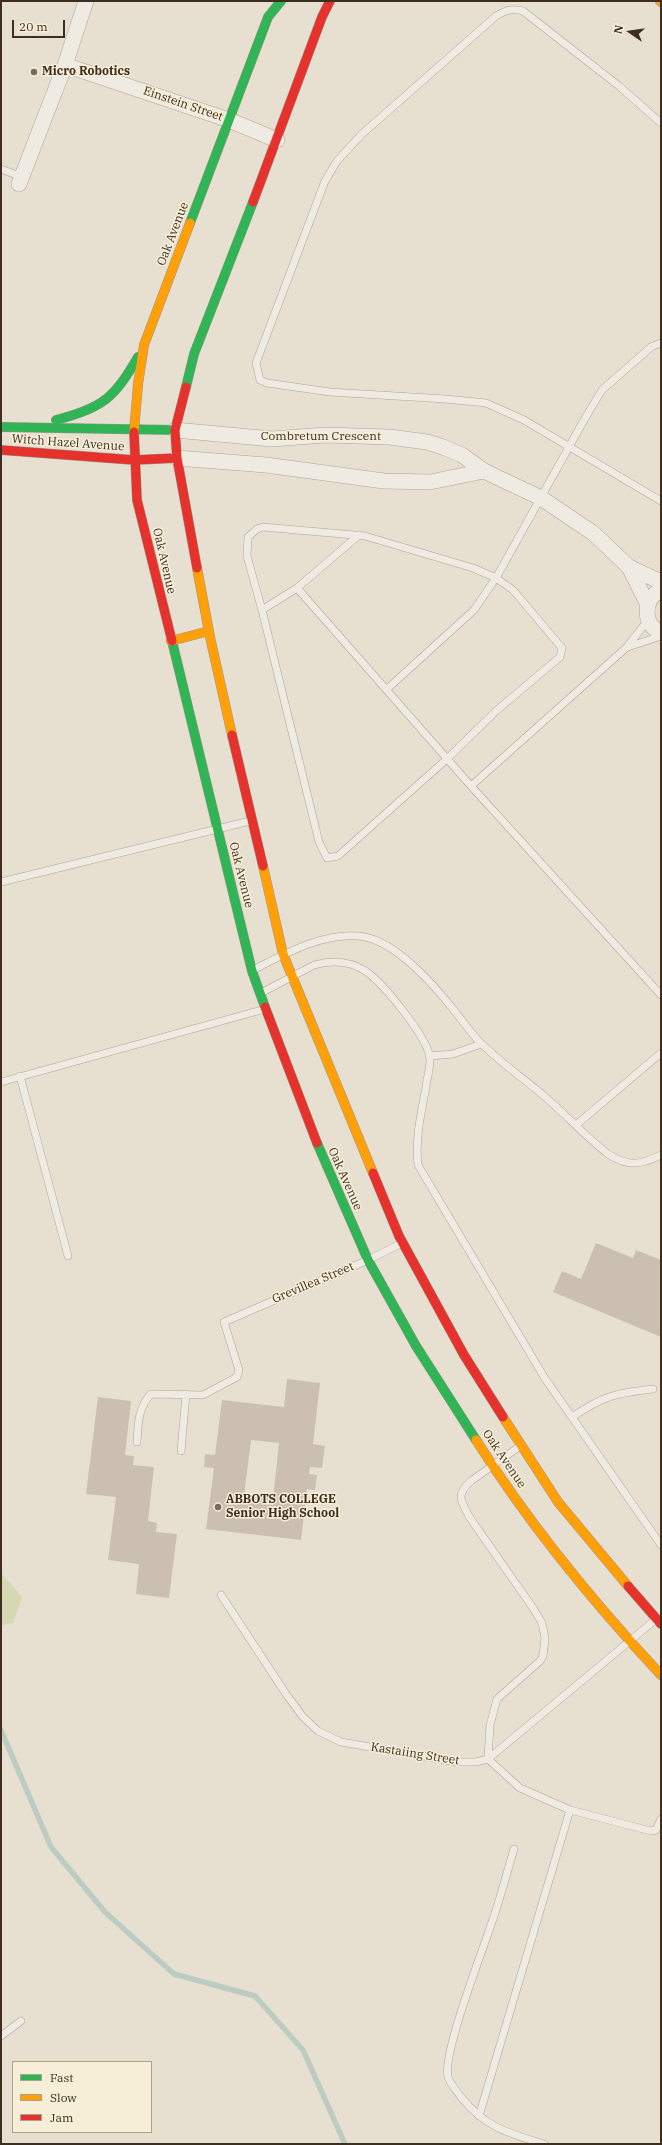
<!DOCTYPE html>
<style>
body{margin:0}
#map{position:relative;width:662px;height:2145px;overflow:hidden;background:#e7e0d1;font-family:"IBM Plex Serif",serif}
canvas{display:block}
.frame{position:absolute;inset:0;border:2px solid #3d2e20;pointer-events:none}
.legend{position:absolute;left:12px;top:2061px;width:140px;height:72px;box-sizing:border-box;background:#f7eed8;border:1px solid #ada18e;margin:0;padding:5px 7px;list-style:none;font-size:12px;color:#3d2e20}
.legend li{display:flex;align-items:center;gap:8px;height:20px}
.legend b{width:20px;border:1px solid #ada18e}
.north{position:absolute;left:610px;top:12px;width:40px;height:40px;-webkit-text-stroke:3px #f7eed8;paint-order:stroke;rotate:283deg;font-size:11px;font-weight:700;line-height:16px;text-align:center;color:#3d2e20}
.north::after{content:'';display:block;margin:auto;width:14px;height:18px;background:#3d2e20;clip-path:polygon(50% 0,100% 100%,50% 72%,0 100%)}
.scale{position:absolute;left:12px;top:20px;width:53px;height:18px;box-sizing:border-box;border:2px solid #3d2e20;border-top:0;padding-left:5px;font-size:12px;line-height:14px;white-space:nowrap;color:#3d2e20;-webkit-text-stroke:3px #f7eed8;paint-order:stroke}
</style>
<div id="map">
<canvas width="662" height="2145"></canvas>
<div class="frame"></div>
<ul class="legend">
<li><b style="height:5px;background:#30b455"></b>Fast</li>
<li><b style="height:5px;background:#ff9f0a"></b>Slow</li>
<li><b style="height:5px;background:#e5322d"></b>Jam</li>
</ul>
<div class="north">N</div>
<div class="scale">20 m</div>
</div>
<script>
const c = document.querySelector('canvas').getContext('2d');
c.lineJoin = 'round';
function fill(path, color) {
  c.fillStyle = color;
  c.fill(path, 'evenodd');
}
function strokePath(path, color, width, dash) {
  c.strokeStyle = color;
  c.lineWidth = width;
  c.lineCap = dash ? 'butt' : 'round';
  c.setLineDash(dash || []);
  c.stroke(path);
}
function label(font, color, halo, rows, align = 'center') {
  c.font = font + ' "IBM Plex Serif",serif';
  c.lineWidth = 3;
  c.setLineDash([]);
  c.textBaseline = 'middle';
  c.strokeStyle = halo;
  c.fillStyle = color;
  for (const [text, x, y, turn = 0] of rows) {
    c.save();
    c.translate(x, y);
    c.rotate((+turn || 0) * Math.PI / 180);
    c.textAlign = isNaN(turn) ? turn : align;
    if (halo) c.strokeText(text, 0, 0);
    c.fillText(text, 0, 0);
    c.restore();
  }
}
fill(new Path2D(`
 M1 1573 22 1597 13 1623 1 1625Z`), '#d6d7b3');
strokePath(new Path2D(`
 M1 1730 51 1847 105 1912 174 1974 255 1996 303 2050 345 2144`), '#bcccc2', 5.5);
fill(new Path2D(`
 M596 1243 633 1258 636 1250 661 1260V1337L553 1292 562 1271 581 1279Z
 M287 1379 320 1383 313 1444 325 1446 322 1468 310 1467 309 1474 317 1475 315 1490 307 1489 301 1540 206 1529 214 1468 204 1467 205 1454 215 1455 222 1400 284 1407ZM251 1440 279 1443 273 1499 244 1496Z
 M98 1397 131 1401 125 1455 134 1456 133 1465 154 1467 148 1521 157 1523 156 1532 177 1534 169 1598 136 1594 139 1564 108 1560 116 1497 86 1494Z`), '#cbbfb2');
const lane = new Path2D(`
 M661 123 619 86 523 11C512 8 506 10 496 16L362 134 337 161 325 181 256 363 260 380 267 383 330 392 445 399 486 403 524 420 661 501
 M1 169 22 177
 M263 527 365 536 473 568 496 578 513 590 562 648 560 657 496 711 448 758 338 856 327 858 319 842 262 610 247 556 248 537 257 529Z
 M297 588 471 786 661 995
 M262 610 297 588 359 535
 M628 647 661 636
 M387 689 474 610 496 578 584 420 602 390 651 347 661 343
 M471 786 627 647 648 620
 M1 882 250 821
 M253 970C286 953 328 930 365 937 397 943 434 985 453 1009 463 1021 471 1034 482 1044 501 1063 523 1078 543 1095 565 1114 585 1136 608 1154 628 1167 640 1165 661 1155
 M261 993 314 965C332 960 351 961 367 972 383 984 430 1039 430 1060 430 1069 427 1078 426 1087 421 1113 415 1139 418 1165L544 1377 661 1545
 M429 1056 453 1054 481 1044
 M20 1076 68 1256
 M1 1082 265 1009
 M576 1125 661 1053
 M572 1417C603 1396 616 1393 653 1389
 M137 1442C138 1425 138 1407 151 1394L203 1395 237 1377 239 1370 224 1322 368 1260 402 1243
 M520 1446 471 1481C455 1495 461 1501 470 1518L533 1608 542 1623 545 1638 543 1656 540 1661 497 1699 490 1725 488 1759 520 1788 570 1810
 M181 1451 186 1394
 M221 1595 286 1694 303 1717 318 1731 341 1742 457 1762H476L488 1759 655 1620
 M514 1849C507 1872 501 1896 493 1919 484 1948 442 2053 448 2077 450 2084 457 2091 461 2097 486 2128 508 2133 544 2144
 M1 2036 21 2021
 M479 2116 570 1810 651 1831 656 1830 661 1819`);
const street = new Path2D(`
 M65 65 229 120 277 140
 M19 184 65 65 86 1
 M175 430 272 439 325 435 389 437 427 442 443 447 462 455 484 471 541 498 593 533 629 567 648 605
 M177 458 266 465 384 481 430 482 484 471
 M629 567 661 582
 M661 590C643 599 642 624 661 633`);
const fast = new Path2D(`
 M190 223 268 17 281 1
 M186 387 194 354 253 202
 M56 420C103 408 114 398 138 357
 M1 427 175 430
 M172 641 252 971 265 1007
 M317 1143 368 1260 416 1346 476 1440`);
const slow = new Path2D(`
 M660 1 661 2
 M134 432 138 384 144 345 190 223
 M197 568 210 637 232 735
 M171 641 209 631
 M263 866 283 954 373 1173
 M503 1417 558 1502 628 1586
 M476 1440C529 1524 593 1602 661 1675`);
const jam = new Path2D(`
 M253 202 322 17 330 1
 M186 387 175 430 177 458 197 568
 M134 432 137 500 172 641
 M1 450 134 460 177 458
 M232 735 263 866
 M265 1007 317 1143
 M373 1173 399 1236 464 1355 503 1417
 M628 1586 661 1624`);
strokePath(lane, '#ada599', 8);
strokePath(street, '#ada599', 16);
strokePath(fast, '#9c958a', 10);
strokePath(slow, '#9c958a', 10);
strokePath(jam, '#9c958a', 10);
strokePath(lane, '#efebe3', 7);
strokePath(street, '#efebe3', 15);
strokePath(fast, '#30b455', 9);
strokePath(slow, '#ff9f0a', 9);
strokePath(jam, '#e5322d', 9);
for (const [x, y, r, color] of [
 [34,72,4,"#786c5e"],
 [218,1507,4,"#786c5e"]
]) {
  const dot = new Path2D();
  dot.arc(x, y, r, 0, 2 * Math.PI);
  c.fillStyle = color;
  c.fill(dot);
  strokePath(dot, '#f7eed8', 1.5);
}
label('bold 12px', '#3d2e20', '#f7eed8', [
 ["Micro Robotics",42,72],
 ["ABBOTS COLLEGE",226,1500],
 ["Senior High School",226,1514]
], 'left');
label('12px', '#3d2e20', '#f7eed8', [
 ["Einstein Street",183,104,19],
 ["Oak Avenue",173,234,-69],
 ["Combretum Crescent",321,437],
 ["Witch Hazel Avenue",68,443,4],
 ["Oak Avenue",164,561,77],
 ["Oak Avenue",241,875,76],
 ["Oak Avenue",345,1179,66],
 ["Grevillea Street",313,1283,-23],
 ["Oak Avenue",504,1459,56],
 ["Kastaiing Street",415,1754,9]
]);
</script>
